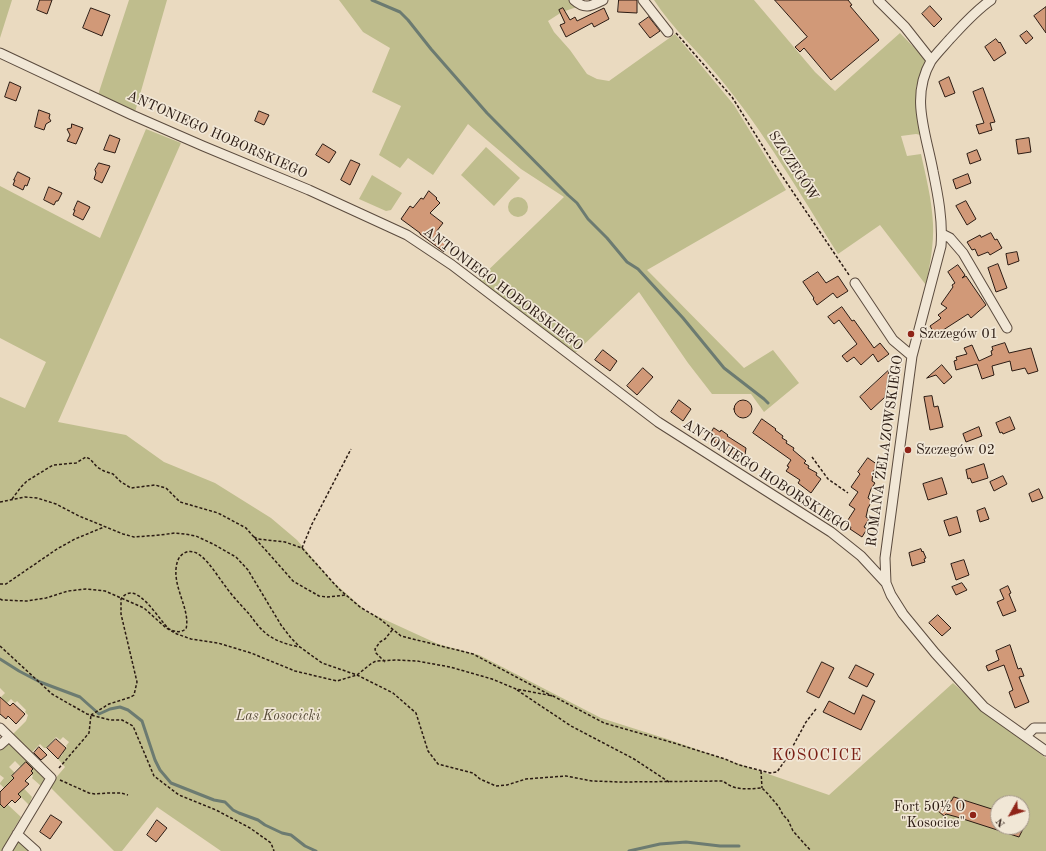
<!DOCTYPE html>
<meta charset="utf-8">
<style>
body{margin:0}
#map{position:relative;width:1046px;height:851px;overflow:hidden;background:#eadac0;font-family:"Old Standard TT",serif}
canvas{display:block}
.north{position:absolute;left:990px;top:795px;width:40px;height:40px;box-sizing:border-box;background:#f1e7d6;border:1px solid #a29588;border-radius:50%;rotate:231deg;font-size:11px;font-weight:700;line-height:16px;text-align:center;color:#2b1b13}
.north::after{content:'';display:block;margin:auto;width:14px;height:18px;background:#8f2418;clip-path:polygon(50% 0,100% 100%,50% 72%,0 100%)}
</style>
<div id="map">
<canvas width="1046" height="851"></canvas>
<div class="north">N</div>
</div>
<script>
const c = document.querySelector('canvas').getContext('2d');
c.lineJoin = 'round';
function fill(path, color) {
  c.fillStyle = color;
  c.fill(path, 'evenodd');
}
function strokePath(path, color, width, dash) {
  c.strokeStyle = color;
  c.lineWidth = width;
  c.lineCap = dash ? 'butt' : 'round';
  c.setLineDash(dash || []);
  c.stroke(path);
}
function label(font, color, halo, rows, align = 'center') {
  c.font = font + ' "Old Standard TT",serif';
  c.lineWidth = 3.5;
  c.setLineDash([]);
  c.textBaseline = 'middle';
  c.strokeStyle = halo;
  c.fillStyle = color;
  for (const [text, x, y, turn = 0] of rows) {
    c.save();
    c.translate(x, y);
    c.rotate((+turn || 0) * Math.PI / 180);
    c.textAlign = isNaN(turn) ? turn : align;
    if (halo) c.strokeText(text, 0, 0);
    c.fillText(text, 0, 0);
    c.restore();
  }
}
fill(new Path2D(`
 M0 0H12L0 38Z
 M129 0H167L135 112 98 95Z
 M339 0H569L577 7 562 12 548 21 554 32 570 50 587 74 597 79 609 81 675 34 734 105 786 190 647 270 744 368 773 350 799 383 764 412 751 394H712L688 363 639 292 574 354 478 280 564 197 521 169 468 124 433 175 408 158 400 168 379 155 401 106 372 92 390 48 363 32Z
 M654 0H754L815 72 835 91 900 33 928 62 916 87 921 135 916 134 901 136 907 156 921 154C926 177 932 200 933 224 934 244 930 264 926 285L880 225 838 254C800 194 764 131 718 76 697 50 672 28 654 0Z
 M146 129 181 143 58 422 126 435 164 462 215 483 271 518 297 540 332 581 366 611 438 644 479 655 601 718 667 739 829 795 953 683 986 713 1046 758V851H221L157 807 122 851H114L49 786 65 767 58 759 63 754 62 752 67 747 66 746 69 742 63 737 60 740 56 737 46 748H44L40 744 31 753 12 735 26 721 28 715 25 712 26 710 17 701 15 703 11 699 0 710 2 698 1 697 5 693 0 688V397L25 408 46 362 0 338V186L100 238ZM998 803H1022V827H998Z
 M486 147 520 178 494 206 461 175Z
 M372 175 402 193 391 210 386 211 359 199Z
 M508 207a10 10 0 1 1 20 0a10 10 0 1 1-20 0Z
 M9 743H11L45 776V780L41 786 32 778 33 776 31 774 33 773 24 764 21 767 15 761 9 767 15 773 12 776 32 797 29 805 8 784 4 788 0 784V783L4 778 0 775V750L7 744Z
 M0 804H7L21 817 12 832 32 851H0Z`), '#bfbd8d');
strokePath(new Path2D(`
 M372 0 400 12 408 20 431 49 487 113 568 195 577 203 588 219 607 238 627 262 638 269 683 318 724 368 764 399 768 403
 M0 659 19 671 40 682 80 697 99 714 110 709 120 707 128 710 142 721 155 760 160 770 171 783 214 800 225 802 233 810 239 813 258 820 265 825 282 833 291 835 305 846 316 851
 M629 851 660 844 686 842 720 846H739`), '#6c7b71', 3);
const building = new Path2D(`
 M40 0H52L47 14 37 10Z
 M619 0H637V13L618 12Z
 M775 0H848L852 5 850 6 879 40 831 80 804 48 800 52 795 47 807 37Z
 M930 6 942 19 934 27 922 14Z
 M1046 7V33L1034 16Z
 M91 8 110 15 102 36 83 28Z
 M563 8 570 20 575 17 577 21 604 8 609 19 596 26 594 27 592 23 566 37 560 25 565 23 559 10Z
 M649 17 660 31 650 38 639 24Z
 M1027 31 1033 38 1026 44 1020 36Z
 M996 39 999 43 1000 42 1006 53 994 61 985 47Z
 M949 77 955 93 945 97 939 82Z
 M10 82 21 87 16 101 5 97Z
 M983 88 995 122 990 123 992 130 979 134 976 125 984 123 973 92Z
 M39 110 50 114 49 118 51 121 46 124 44 130 35 127Z
 M259 111 269 115 264 125 255 121Z
 M72 124 83 128 76 144 67 141 70 135 67 129 71 128Z
 M110 135 120 139 115 153 104 150Z
 M1029 138 1031 152 1018 154 1016 140Z
 M323 144 336 152 329 163 316 155Z
 M977 150 981 160 970 164 967 154Z
 M351 160 360 164 350 185 341 180Z
 M99 163 110 166 102 183 94 179 96 173 95 170Z
 M18 172 30 178 27 186 25 185 23 190 13 185 15 180H14Z
 M968 174 971 183 956 189 953 180Z
 M49 187 62 193 58 201H56L54 205 44 200Z
 M429 191 437 198 436 199 440 203 430 213 443 223 436 232 450 242 444 252 420 234V233L401 219 410 206 413 208 421 198 423 199Z
 M78 201 90 207 83 220 73 215 75 210H74Z
 M966 201 976 219 967 225 956 206Z
 M991 233 995 240 997 239 1002 248 990 255 988 252 978 256 975 249 972 250 967 242 980 235 981 237Z
 M1017 252 1019 261 1008 265 1006 254Z
 M998 264 1007 288 996 292 988 268Z
 M958 265 965 275 962 278 966 276 986 305 971 318 968 314 937 334 935 332 934 333 930 326 940 319 941 318 938 315 947 308 941 304 953 287 952 285 955 283 948 272Z
 M818 272 826 283 838 276 848 291 837 298 833 293 817 305 813 299 814 298 803 282Z
 M842 307 852 321 854 320 874 348 880 343 889 354 878 362 873 354 861 365 854 357 847 362 842 356 857 344 839 320 834 324 828 317Z
 M1005 343 1009 353 1031 348 1038 371 1028 374 1025 368 1012 371 1010 361 992 366 994 375 982 379 977 364 956 370 954 361 957 360 956 357 967 354 964 348 972 345 979 361 992 355 991 351 993 350 992 347Z
 M603 350 617 361 610 371 595 360Z
 M942 365 952 377 944 384 936 375 927 378Z
 M643 368 653 377 637 395 627 386Z
 M889 370 885 397 871 410 860 397Z
 M932 396 934 407 938 406 943 427 930 430 924 397Z
 M679 400 691 409 683 421 671 412Z
 M734 409a9 9 0 1 1 18 0a9 9 0 1 1-18 0Z
 M1010 417 1015 429 1003 434 1002 432 1000 433 996 423Z
 M762 419 776 429 775 430 783 436 782 438 787 441 786 443 794 448 793 450 806 461 804 463 809 466 808 468 817 473 816 475 821 479 811 493 798 483 800 480 786 471 789 467 787 466 791 460 753 433Z
 M979 427 982 436 966 442 963 434Z
 M714 428 720 432 721 430 728 435 727 436 746 448 745 455 742 460 714 442 715 440 709 437Z
 M868 458 878 465 873 472 872 481 875 483 871 489 868 498 872 501 868 508 866 517 869 519 864 527 867 529 862 537 850 529 851 527 846 523 855 509 849 505 858 492 851 487 860 474 858 472Z
 M984 464 988 478 972 483 970 478 968 479 966 470Z
 M1003 476 1007 484 994 491 990 482Z
 M942 478 947 494 928 500 923 484Z
 M1039 489 1043 498 1032 502 1029 494Z
 M985 508 989 519 980 522 977 511Z
 M957 517 961 532 949 536 944 521Z
 M921 549 922 552 923 551 926 558 924 559 925 562 912 566 909 553Z
 M964 560 969 575 956 580 951 564Z
 M962 583 967 590 956 595 952 587Z
 M1008 586 1011 593 1009 594 1016 611 1003 616 997 602 1004 599 1000 590Z
 M938 615 951 628 942 636 929 623Z
 M1010 645 1018 669 1021 668 1024 676 1019 677 1029 702 1015 708 1009 692 1013 690 1004 665 988 671 986 666 999 660 996 651Z
 M822 662 834 668 819 698 807 692Z
 M856 665 874 674 867 687 849 678Z
 M863 695 875 701 861 730 823 712 829 701 854 714Z
 M0 697 10 706 13 703 25 714 16 724 8 716 6 719 0 714Z
 M56 739 66 748 58 759 47 748Z
 M39 747 47 755 41 760 34 753Z
 M26 762 33 769 31 771 33 773 25 781 29 784 18 794 21 797 15 803 12 800 4 808 0 804V792L14 778 12 776Z
 M954 797 998 811V827H1024L1019 837 957 817 946 814 944 816 938 811 941 801H951Z
 M51 815 62 822 50 839 40 832Z
 M157 820 167 828 156 842 147 835Z`);
fill(building, '#d19978');
strokePath(building, '#2b1b13', 1);
const minor = new Path2D(`
 M574 0C585 10 591 6 603 0
 M643 0 668 32
 M878 0 905 27 931 60
 M991 0C975 11 962 26 949 40 943 47 936 54 931 61 910 97 926 133 933 171 938 195 943 221 941 246L912 356 885 558 886 583 891 595 903 614 935 653 984 707 1046 751
 M0 53 132 115 203 146 309 190 407 235 452 265 658 422 831 532 861 556 886 583
 M942 234 950 238 963 253 1007 328
 M855 283 893 340 912 356
 M0 728 51 778 7 851
 M1026 736 1034 728H1046
 M0 745 9 737
 M17 834 36 851`);
strokePath(minor, '#5b4b3e', 11);
strokePath(new Path2D(`
 M676 33 732 97 772 161 849 275
 M812 457 828 479 848 493
 M12 499 21 487 27 481 53 465 76 463 86 457 90 459 97 467 104 471 113 474 121 482 131 488 155 485 166 488 180 502 218 513 246 528 293 581 319 596 327 597 346 595
 M0 502 25 497 37 498 56 504 79 516 123 534 134 537 160 535 175 533 185 534 196 536 213 544 236 557 248 570 281 625 291 638 300 647 322 663 357 675 393 693 416 713 428 751 438 764 473 773 480 779 496 786 507 785 526 779 566 776 592 781 621 782 723 781C735 791 747 789 762 788L768 794 779 807 783 815 788 820 793 831 811 851
 M254 537 258 539 285 542 302 548 339 589 360 607 380 619 401 636 473 654 552 696
 M302 548 312 524 351 449
 M0 584H6L57 549 75 539 104 527
 M0 599 2 600 27 601 46 598 68 591 86 589 105 591 144 608 166 628 177 634 191 639 218 643 251 653 295 671 337 681 357 675 372 663 376 661 396 660 417 661 450 667 492 679 516 689 553 696 604 723 674 743 725 759 739 765 770 773 777 772 786 759 806 722 816 709
 M0 646 52 694 87 714 91 715 109 704 131 697 134 695 137 682 121 614V599C136 578 158 619 169 629 176 632 179 633 186 629 191 609 171 586 177 563 180 551 192 548 201 556 211 564 218 577 226 587 233 597 242 606 250 615 255 622 261 630 268 635 278 642 289 645 300 647
 M385 662 376 653 375 649 380 642 385 639 393 629
 M517 690 571 726 634 759 669 782
 M59 768 89 733 91 715 110 720H122L133 726 154 776 179 795 216 810 250 828 271 843 274 851
 M761 771 762 788
 M60 780 89 793 95 794 108 793H121L128 795`), '#2b1b13', 1.5, [3, 2]);
strokePath(minor, '#f1e7d6', 9);
for (const [x, y, r, color] of [
 [911,334,4,"#8f2418"],
 [908,450,4,"#8f2418"],
 [973,815,4,"#8f2418"]
]) {
  const dot = new Path2D();
  dot.arc(x, y, r, 0, 2 * Math.PI);
  c.fillStyle = color;
  c.fill(dot);
  strokePath(dot, '#f1e7d6', 1.5);
}
label('14px', '#2b1b13', '#f1e7d6', [
 ["ANTONIEGO HOBORSKIEGO",217,135,24],
 ["SZCZEGÓW",793,166,57],
 ["ANTONIEGO HOBORSKIEGO",503,289,37],
 ["ROMANA ŻELAZOWSKIEGO",885,451,-82],
 ["ANTONIEGO HOBORSKIEGO",766,476,33]
]);
label('14px', '#2b1b13', '#f1e7d6', [
 ["Szczegów 01",919,334],
 ["Szczegów 02",916,450],
 ["Fort 50½ O",965,807,"right"],
 ["\"Kosocice\"",965,823,"right"]
], 'left');
label('italic 14px', '#574c38', '#f1e7d6', [
 ["Las Kosocicki",278,716]
]);
c.letterSpacing = '1px';
label('16px', '#7a1f14', '#f1e7d6', [
 ["KOSOCICE",817,756]
]);
c.letterSpacing = '0px';
</script>
